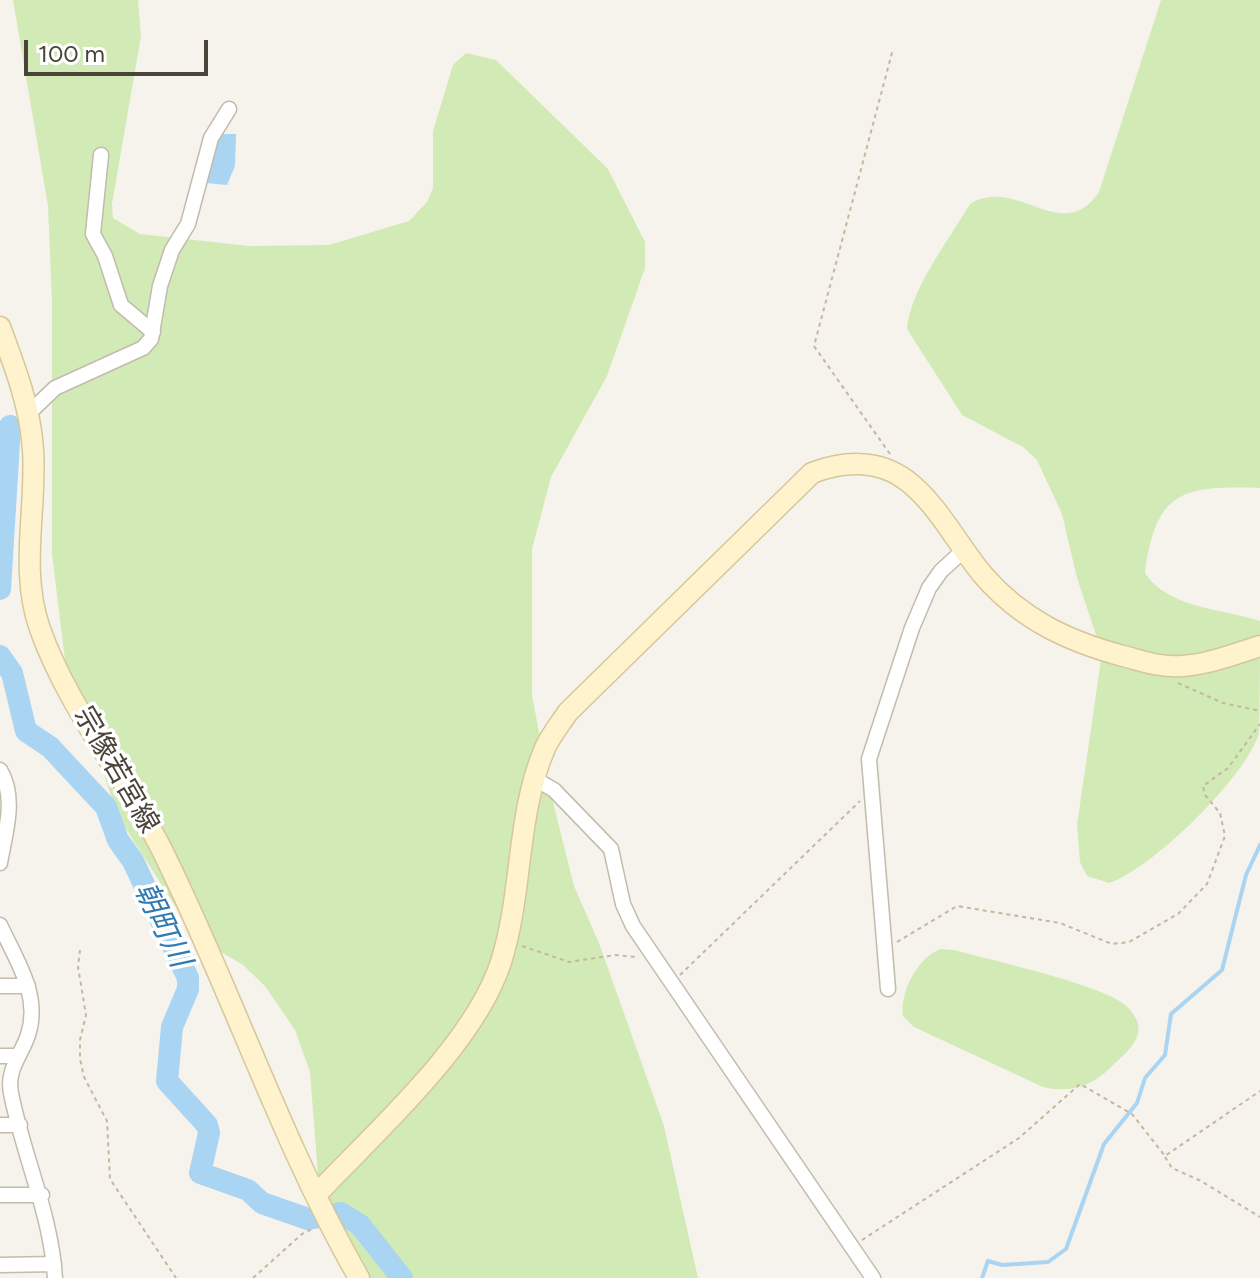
<!DOCTYPE html>
<meta charset="utf-8">
<style>
body{margin:0}
#map{position:relative;width:1260px;height:1278px;overflow:hidden;background:#f6f3ec;font-family:Figtree,sans-serif}
canvas{display:block}
.scale{position:absolute;left:24px;top:40px;width:184px;height:36px;box-sizing:border-box;border:4px solid #4b4439;border-top:0;padding-left:10px;font-size:24px;line-height:28px;white-space:nowrap;color:#4b4439;-webkit-text-stroke:6px #fff;paint-order:stroke}
</style>
<div id="map">
<canvas width="1260" height="1278"></canvas>
<div class="scale">100 m</div>
</div>
<script>
const c = document.querySelector('canvas').getContext('2d');
c.lineJoin = 'round';
function fill(path, color) {
  c.fillStyle = color;
  c.fill(path, 'evenodd');
}
function strokePath(path, color, width, dash) {
  c.strokeStyle = color;
  c.lineWidth = width;
  c.lineCap = dash ? 'butt' : 'round';
  c.setLineDash(dash || []);
  c.stroke(path);
}
function label(font, color, halo, rows, align = 'center') {
  c.font = font + ' Figtree,"Noto Sans JP",sans-serif';
  c.lineWidth = 7;
  c.setLineDash([]);
  c.textBaseline = 'middle';
  c.strokeStyle = halo;
  c.fillStyle = color;
  for (const [text, x, y, turn = 0] of rows) {
    c.save();
    c.translate(x, y);
    c.rotate((+turn || 0) * Math.PI / 180);
    c.textAlign = isNaN(turn) ? turn : align;
    if (halo) c.strokeText(text, 0, 0);
    c.fillText(text, 0, 0);
    c.restore();
  }
}
fill(new Path2D(`
 M13 0H138L141 36 112 204 113 218 140 234 249 246 329 245 409 221 427 202 433 188V131L453 65 466 53 496 60 608 169 645 242V268L607 376 551 477 532 549V695L549 786 574 886 599 943 664 1126 698 1278H370L321 1213 310 1072 295 1030 265 986 243 965 206 943 186 923 119 818 66 668 52 554V301L48 206Z
 M1161 0H1260V488C1184 486 1156 489 1145 573 1167 608 1223 609 1260 621 1260 650 1260 707 1259 733 1247 776 1151 870 1109 883L1087 876 1080 862 1077 825 1102 653 1077 578 1062 514 1037 460 1023 447 962 415 907 329C910 290 950 238 970 204 1017 175 1062 247 1099 192Z
 M941 949 954 950C991 960 1098 984 1124 1004 1130 1009 1136 1016 1138 1024 1142 1042 1121 1057 1110 1068 1091 1087 1069 1093 1043 1087L914 1027 903 1016C899 994 918 956 941 949Z`), '#d2eab5');
fill(new Path2D(`
 M223 134H236L235 166 227 185 206 183 214 148Z`), '#a9d4f2');
strokePath(new Path2D(`
 M982 1278 988 1261 1002 1265 1048 1262 1066 1249 1104 1144 1137 1103 1145 1078 1165 1055 1171 1014 1222 970 1246 875 1260 845`), '#a9d4f2', 4);
strokePath(new Path2D(`
 M0 589 10 426
 M0 656 12 673 26 731 50 747 106 807 118 840 133 861 188 978V989L172 1027 167 1081 207 1125 209 1133 200 1173 248 1190 262 1203 308 1219 341 1213 360 1225 402 1278`), '#a9d4f2', 22);
const street = new Path2D(`
 M101 155 93 234 105 256 121 305 153 332
 M29 413 55 388 143 348 151 339 160 286 172 250 188 224 211 138 229 109
 M0 770C17 798 5 833 0 863
 M535 779 554 790 611 849 623 904 633 926 873 1278
 M0 925C16 960 41 995 28 1035 22 1054 6 1070 11 1093 23 1156 51 1213 55 1278
 M0 986H28
 M888 989 869 759 912 628 929 588 941 571 964 550
 M0 1056H16
 M0 1125H20
 M0 1195H42
 M0 1265 54 1264`);
const secondary = new Path2D(`
 M0 327C15 367 30 406 33 449 37 509 19 570 40 629 68 708 125 776 162 850 232 991 281 1142 359 1278
 M316 1195C376 1131 474 1045 501 962 523 893 516 815 545 748 551 735 560 724 568 712L812 473C843 461 878 459 906 480 938 504 957 544 983 575 1021 619 1067 641 1123 656 1143 661 1162 668 1183 666 1209 664 1235 654 1260 646`);
strokePath(street, '#c2bbae', 17);
strokePath(secondary, '#d6c79b', 23);
strokePath(new Path2D(`
 M890 454 814 346 893 49
 M1178 683 1223 703 1260 711
 M897 942 957 906 1060 923 1112 944 1129 942 1178 914 1207 884 1225 836 1220 813 1205 795 1203 786 1228 768 1260 724
 M522 946 569 962 615 955 636 957
 M80 950 78 967 86 1015 80 1040V1059L84 1077 107 1121 110 1179 176 1278
 M680 975 860 801
 M1165 1157 1172 1168 1201 1181 1260 1217
 M862 1240 1019 1138 1080 1084 1132 1114 1165 1156 1260 1091
 M253 1278 302 1234 314 1228`), '#c4b79f', 2, [4, 4]);
strokePath(street, '#fff', 14);
strokePath(secondary, '#fff3cd', 20);
label('28px', '#4b4439', '#fff', [
 ["宗像若宮線",116,770,60]
]);
label('italic 30px', '#2e7ab2', '#fff', [
 ["朝町川",162,925,64]
]);
</script>
